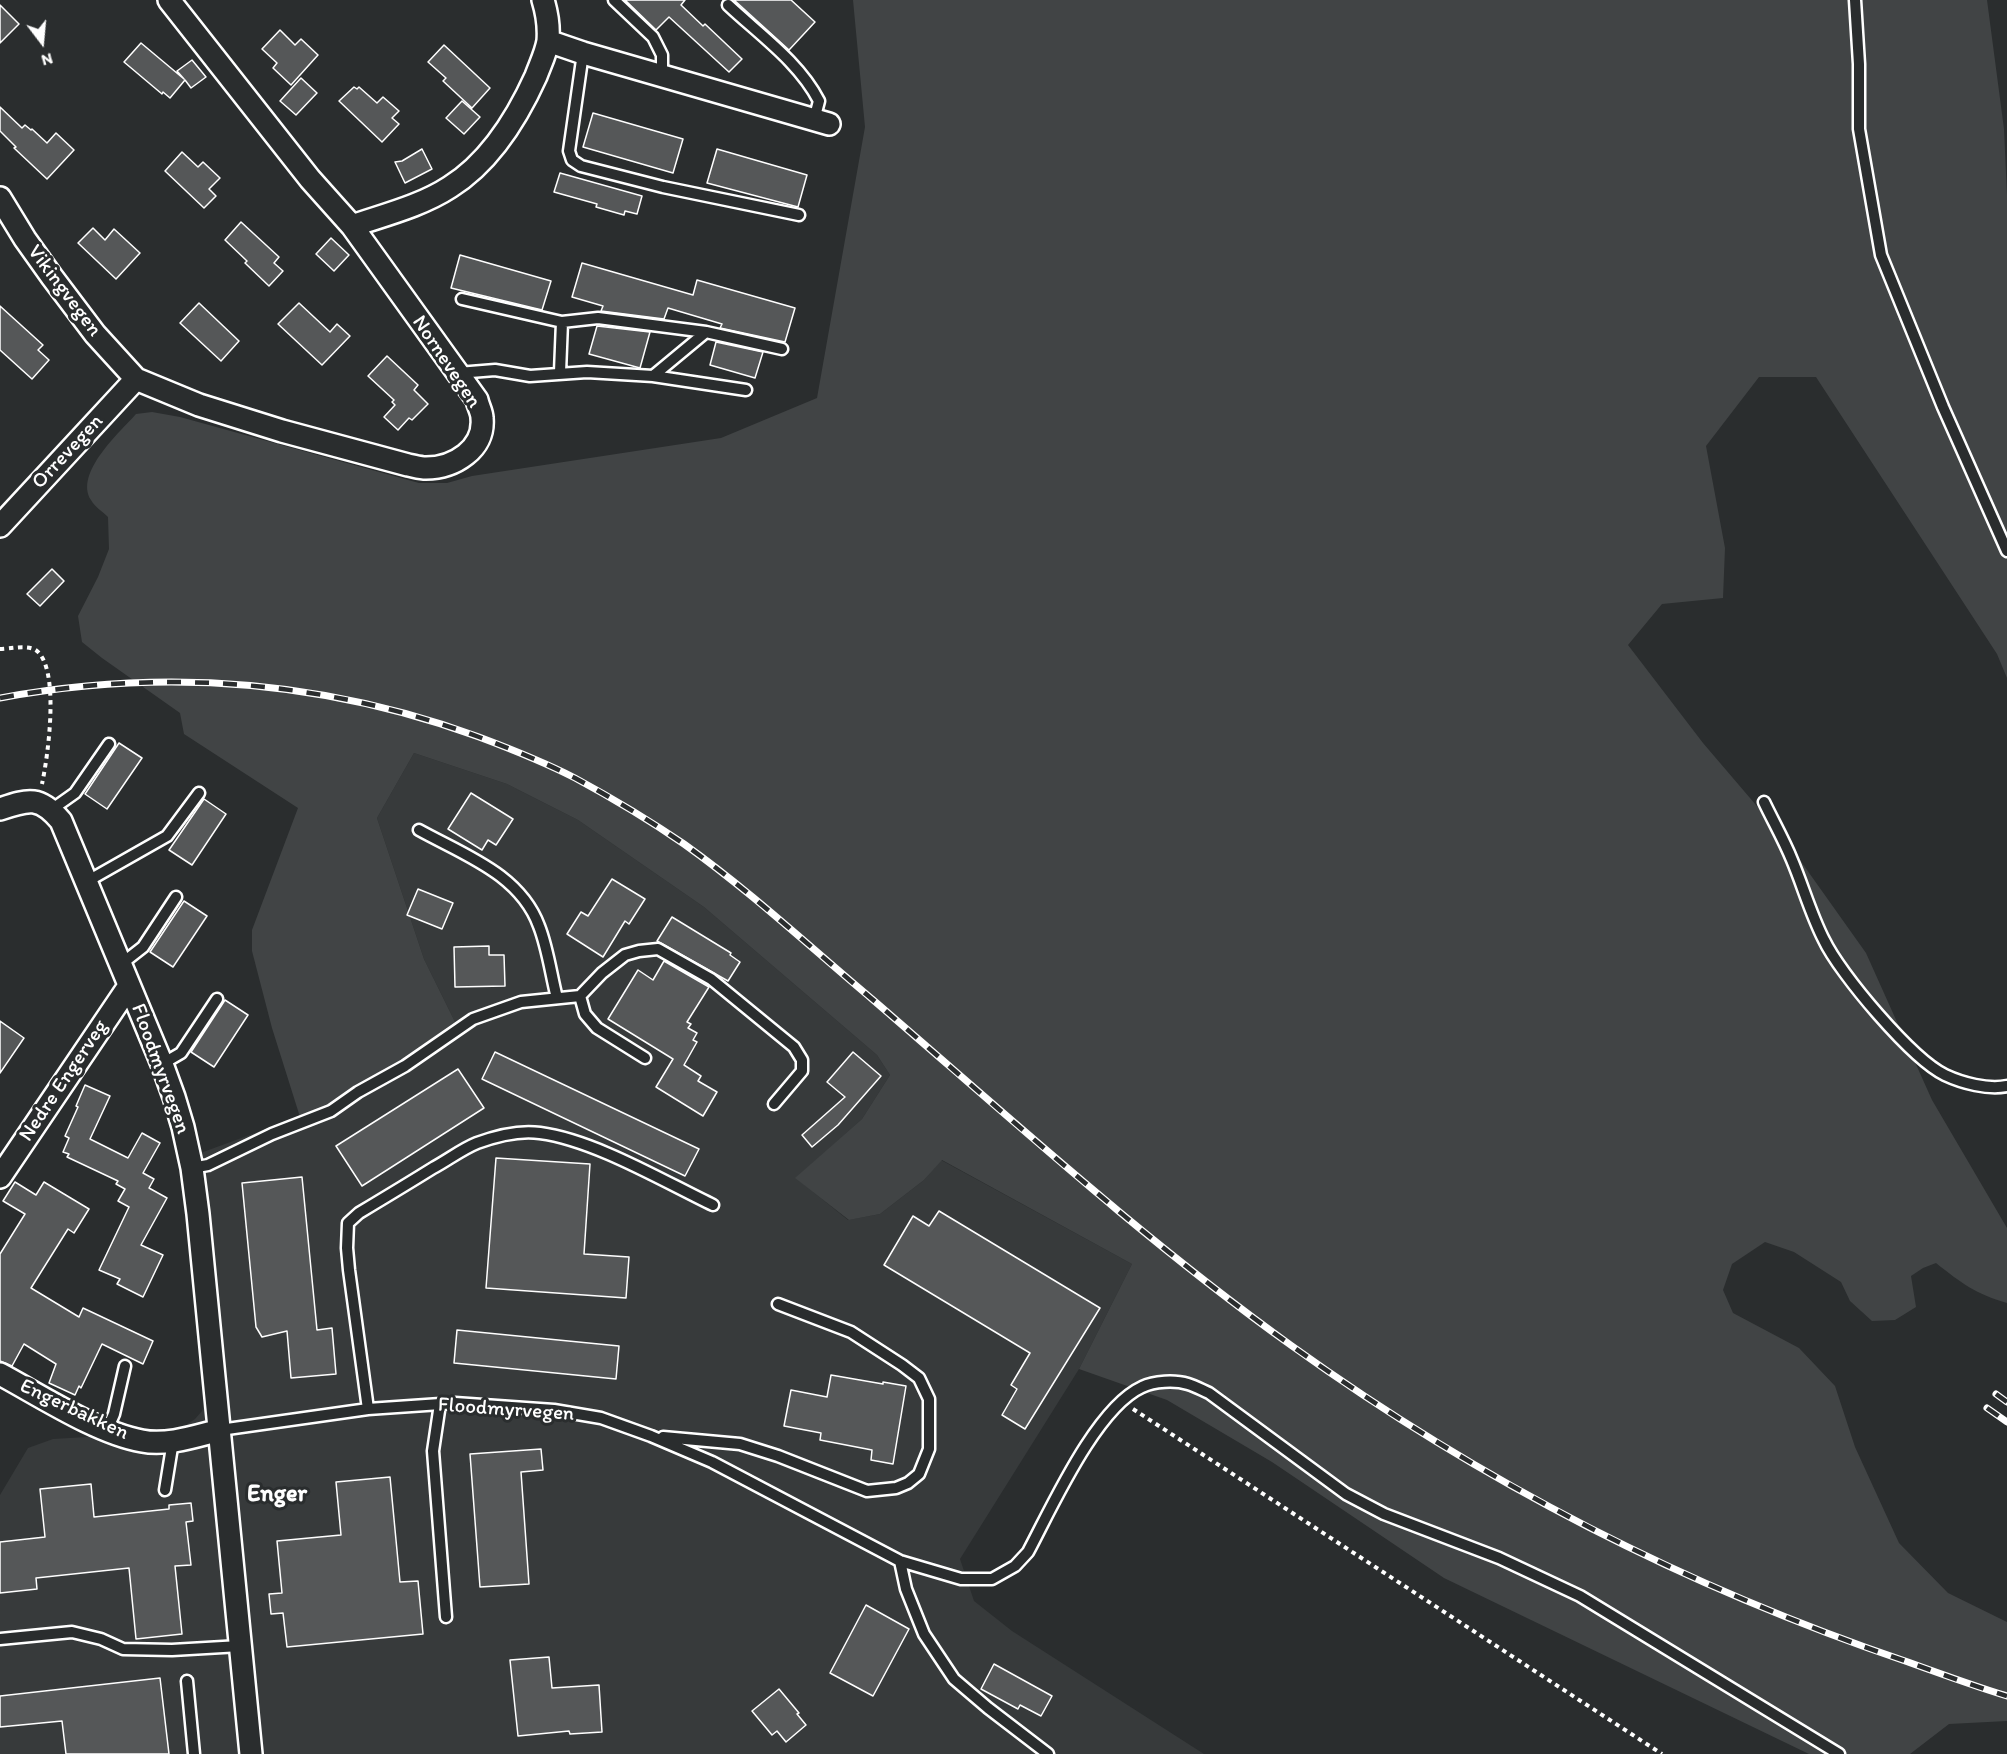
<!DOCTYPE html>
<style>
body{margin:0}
#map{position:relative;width:2007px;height:1754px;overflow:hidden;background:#2a2d2e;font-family:Itim,sans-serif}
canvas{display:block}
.north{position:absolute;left:12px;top:12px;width:60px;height:60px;-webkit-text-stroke:4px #2a2d2e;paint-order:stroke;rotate:164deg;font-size:16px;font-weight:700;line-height:24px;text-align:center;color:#fff}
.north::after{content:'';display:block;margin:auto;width:21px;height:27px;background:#fff;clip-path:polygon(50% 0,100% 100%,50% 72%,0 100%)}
</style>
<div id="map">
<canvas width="2007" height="1754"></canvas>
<div class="north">N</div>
</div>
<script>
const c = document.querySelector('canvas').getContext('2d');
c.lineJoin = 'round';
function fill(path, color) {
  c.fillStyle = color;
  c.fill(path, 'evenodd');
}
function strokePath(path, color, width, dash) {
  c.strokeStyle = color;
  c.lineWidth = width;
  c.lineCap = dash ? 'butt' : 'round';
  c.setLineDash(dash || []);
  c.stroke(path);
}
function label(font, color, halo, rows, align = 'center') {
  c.font = font + ' Itim,sans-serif';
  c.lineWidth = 6;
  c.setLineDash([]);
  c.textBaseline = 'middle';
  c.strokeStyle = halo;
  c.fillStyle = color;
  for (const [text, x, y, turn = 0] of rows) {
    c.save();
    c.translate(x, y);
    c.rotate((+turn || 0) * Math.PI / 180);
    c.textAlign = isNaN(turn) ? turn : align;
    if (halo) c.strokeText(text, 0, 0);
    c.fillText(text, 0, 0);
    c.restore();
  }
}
fill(new Path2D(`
 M414 753 507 784 578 820 704 907 877 1055 890 1075 862 1119 796 1178 848 1220 880 1214 924 1180 941 1160 1132 1264 1079 1369 960 1559 974 1601 1012 1631 1204 1754H0V1495L28 1448 53 1439 155 1433 180 1429 195 1419 202 1411 206 1394 184 1159 348 1099 455 1022 424 959 377 818Z`), '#373a3b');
fill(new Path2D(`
 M853 0H1987L2004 129 2007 195V678L1997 654 1816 377H1759L1706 446 1725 548 1723 598 1662 604 1628 645 1703 743 1785 839 1866 953 1932 1100 2007 1228V1303C1976 1294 1961 1283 1936 1263L1923 1268 1911 1276 1916 1307 1895 1320 1872 1321 1850 1301 1841 1282 1794 1252 1765 1242 1732 1264 1723 1290 1733 1313 1799 1348 1835 1386 1855 1447 1899 1543 1948 1593 2007 1622V1721L1949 1724 1910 1754H1809L1444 1578 1272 1462 1167 1400 1079 1369 1132 1264 942 1160 924 1180 880 1214 849 1220 795 1178 862 1119 890 1075 877 1055 704 907 578 820 507 784 414 753 377 818 424 959 455 1022 348 1099 300 1117 272 1028 252 951V930L298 808 184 734 180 713 102 658 82 642 78 616 98 577 109 549 108 517C103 512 94 506 91 500 74 473 120 432 136 414L152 412 180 417 419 483H447L472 476 721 438 817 398 865 127Z`), '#414445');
const building = new Path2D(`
 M625 0H685L681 5 703 26 705 24 742 59 729 72 669 17 656 30Z
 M734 0H791L815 22 789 50Z
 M0 5 19 24 0 43Z
 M280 30 295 45 301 39 318 55 291 85 273 68 277 63 262 49Z
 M141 43 184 79 177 71 192 60 206 77 191 88 185 80 170 98 163 92 162 94 124 62Z
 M444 45 490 88 472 108 443 81 446 78 428 62Z
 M301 78 317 93 296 115 280 101Z
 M354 87 357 89 359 87 377 103 383 97 399 111 392 118 399 124 382 142 339 101Z
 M462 101 480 117 464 134 446 118Z
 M0 107 22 128 25 125 31 130 32 129 47 143 56 133 74 150 47 179 14 148 16 147 0 131Z
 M593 113 683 139 673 173 583 147Z
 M422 149 432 169 405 183 395 162 402 161Z
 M717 149 807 175 798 207 707 183Z
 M182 152 198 167 203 162 220 178 209 189 216 196 204 208 165 171Z
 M560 173 642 196 637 214 625 211 624 215 596 207 597 204 554 192Z
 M241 222 279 257 274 263 283 271 269 286 245 263 247 261 225 240Z
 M93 228 105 240 114 229 140 253 116 279 78 243Z
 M331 238 349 255 334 271 316 254Z
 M460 255 551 281 542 310 451 288Z
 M582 263 693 295 697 280 795 308 785 342 720 328 722 324 668 308 664 319 601 311 603 306 572 297Z
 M199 303 239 341 221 361 180 323Z
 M299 303 330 332 337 324 350 336 322 365 278 324Z
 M0 306 43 345 38 350 49 360 32 379 0 350Z
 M597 326 650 332 640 368 589 354Z
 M716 342 763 352 755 378 710 365Z
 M387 356 418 385 414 390 428 404 412 420 409 418 398 430 384 417 395 405 392 402 394 400 368 376Z
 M52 569 64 581 40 606 27 594Z
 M119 743 142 758 107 809 85 794Z
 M471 793 513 819 496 845 488 840 482 850 448 829Z
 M204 799 226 814 192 865 169 850Z
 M612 879 645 899 629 924 625 921 603 957 567 934 581 912 588 916Z
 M418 889 453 903 442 929 407 915Z
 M184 901 207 916 173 967 150 952Z
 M672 917 731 953 730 955 740 962 728 981 657 941Z
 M489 946V955H504L505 986 455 987 454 947Z
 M664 961 709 987 687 1022 691 1024 688 1028 697 1033 693 1040 697 1042 684 1065 701 1076 698 1081 717 1092 703 1116 656 1087 673 1059 608 1019 638 970 653 980Z
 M225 1000 248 1015 214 1067 191 1052Z
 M0 1021 24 1038 0 1073Z
 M495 1052 699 1149 685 1176 482 1079Z
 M853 1052 881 1076 838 1125 812 1147 802 1135 845 1097 827 1082Z
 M458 1069 484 1108 362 1186 336 1146Z
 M85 1085 110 1096 90 1139 128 1158 142 1133 160 1143 143 1173 154 1179 149 1188 167 1198 141 1245 163 1255 143 1297 117 1284 120 1279 99 1270 129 1207 118 1201 125 1189 116 1184 118 1181 67 1157 69 1154 63 1152 69 1138 65 1136 78 1107 76 1106Z
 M496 1158 590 1164 584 1254 629 1257 626 1298 486 1288Z
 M302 1177 317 1330 332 1328 336 1374 291 1378 287 1331 262 1337 256 1327 242 1183Z
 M15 1182 36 1195 44 1182 89 1209 74 1233 68 1229 31 1288 79 1317 83 1308 153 1341 143 1364 102 1344 81 1388 79 1386 75 1395 49 1383 56 1364 24 1344 12 1366 0 1361V1254L25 1214 3 1201Z
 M939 1211 1100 1308 1025 1429 1002 1415 1017 1389 1011 1385 1030 1353 884 1265 913 1216 929 1226Z
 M457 1330 619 1346 616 1379 454 1363Z
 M831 1375 883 1384V1382L906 1386 893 1464 871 1460 872 1450 820 1440 821 1433 784 1426 791 1390 827 1397Z
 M541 1449 543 1470 521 1472 529 1584 480 1587 470 1454Z
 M390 1477 400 1582 418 1581 423 1634 287 1647 283 1613 271 1614 269 1594 282 1593 277 1541 341 1535 336 1482Z
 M91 1484 94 1517 169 1509V1505L191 1503 193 1521 186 1522 191 1565 175 1566 182 1634 136 1639 129 1568 36 1578 37 1589 0 1593V1542L45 1537 40 1489Z
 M866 1605 909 1629 873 1696 830 1673Z
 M549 1657 552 1688 599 1685 602 1732 570 1734 569 1731 518 1736 510 1660Z
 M994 1664 1052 1696 1041 1716 1020 1705 1018 1709 981 1689Z
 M160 1678 169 1754H66L62 1721 0 1727V1696Z
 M779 1689 799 1713 797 1714 806 1725 786 1742 777 1731 772 1735 752 1711Z`);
fill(building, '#555758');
strokePath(building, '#fff', 1.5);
const service = new Path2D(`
 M614 0 653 37 662 55V76
 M1855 0 1859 64V129L1881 255 1943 407 2007 551
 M728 5C760 35 799 62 819 101L814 120
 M583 53 569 151 572 160 581 166 663 187 799 215
 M462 299 562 322 598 318 706 332 782 349
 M560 372 562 322
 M458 373 495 370 530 376 587 372 653 376 746 390
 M653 376 706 332
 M1764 802C1773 821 1784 840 1792 860 1803 886 1811 915 1824 940 1840 974 1912 1059 1945 1075 1962 1083 1988 1090 2007 1086
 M51 810 75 793 109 744
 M419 830C464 855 520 874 539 926 548 949 551 975 557 998
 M86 882 167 836 199 793
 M120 965 143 947 176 897
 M645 1058 597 1028 585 1014 580 996 602 973 625 955 639 951 658 949 711 979 794 1047 802 1060V1071L774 1104
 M162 1064 181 1053 217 999
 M192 1168 208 1165 272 1134 331 1111 358 1092 405 1066 473 1019 521 1002 580 996
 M440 1404 433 1451 446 1617
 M368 1409 349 1270 347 1248 348 1223 359 1213C384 1198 409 1183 433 1168 448 1160 462 1149 477 1143 496 1136 520 1130 540 1133 594 1140 663 1181 713 1205
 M107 1430 114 1414 125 1366
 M220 1430 368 1409 455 1403 554 1410 601 1418 651 1436 712 1462 900 1561 961 1579H992L1015 1566 1028 1552C1052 1507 1096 1408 1142 1387 1154 1381 1175 1380 1188 1384 1195 1386 1202 1390 1209 1393L1346 1494 1384 1514 1499 1558 1580 1596 1839 1754
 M663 1437 740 1444 778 1456 867 1491 896 1488 908 1483 919 1474 929 1449V1399L919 1378 902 1365 851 1332 778 1304
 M165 1490 173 1441
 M900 1561 906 1589 924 1634 954 1679 988 1708 1048 1754
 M0 1639 72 1632 101 1639 123 1649 172 1650 240 1646
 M187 1681 194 1754`);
const minor = new Path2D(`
 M548 41 583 53 829 124
 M0 198 25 239 52 277 95 334 136 379 199 405 282 431 408 465C414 466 420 468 426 468 454 468 485 449 482 418 482 412 478 406 477 400L352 226 310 179 169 0
 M352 226C384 215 421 206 450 187 490 162 517 118 536 76 540 65 546 53 548 41 549 28 547 13 543 0
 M0 526 136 379
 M0 809C29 799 40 796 61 821L162 1064 174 1097 183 1127 192 1168 198 1214 251 1754
 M0 1177 129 986
 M0 1374C41 1396 97 1433 142 1441 167 1446 196 1436 220 1430`);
strokePath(service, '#fff', 15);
strokePath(minor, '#fff', 26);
strokePath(new Path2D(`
 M0 649C10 649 28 644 37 651 60 671 48 756 42 784
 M1133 1409 1662 1754`), '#fff', 4, [4.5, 4.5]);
strokePath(service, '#2a2d2e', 10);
strokePath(minor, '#2a2d2e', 21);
const rail = new Path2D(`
 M0 698C163 668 323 680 479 737 511 749 544 762 575 778 612 798 649 820 684 844 750 891 810 947 872 999 1009 1117 1144 1240 1292 1346 1480 1481 1689 1588 1908 1662 1941 1674 1974 1686 2007 1696
 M1996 1394 2007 1402
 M1987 1408 2007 1422`);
strokePath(rail, '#fff', 7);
strokePath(rail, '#2a2d2e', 4.5, [14]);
label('21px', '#fff', '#2a2d2e', [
 ["Vikingvegen",64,291,53],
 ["Nornevegen",446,362,56],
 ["Orrevegen",68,452,-47],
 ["Floodmyrvegen",160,1069,70],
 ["Nedre Engerveg",64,1081,-56],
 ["Engerbakken",74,1410,25],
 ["Floodmyrvegen",506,1410,4]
]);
label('bold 24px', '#fff', '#2a2d2e', [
 ["Enger",277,1495]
]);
</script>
